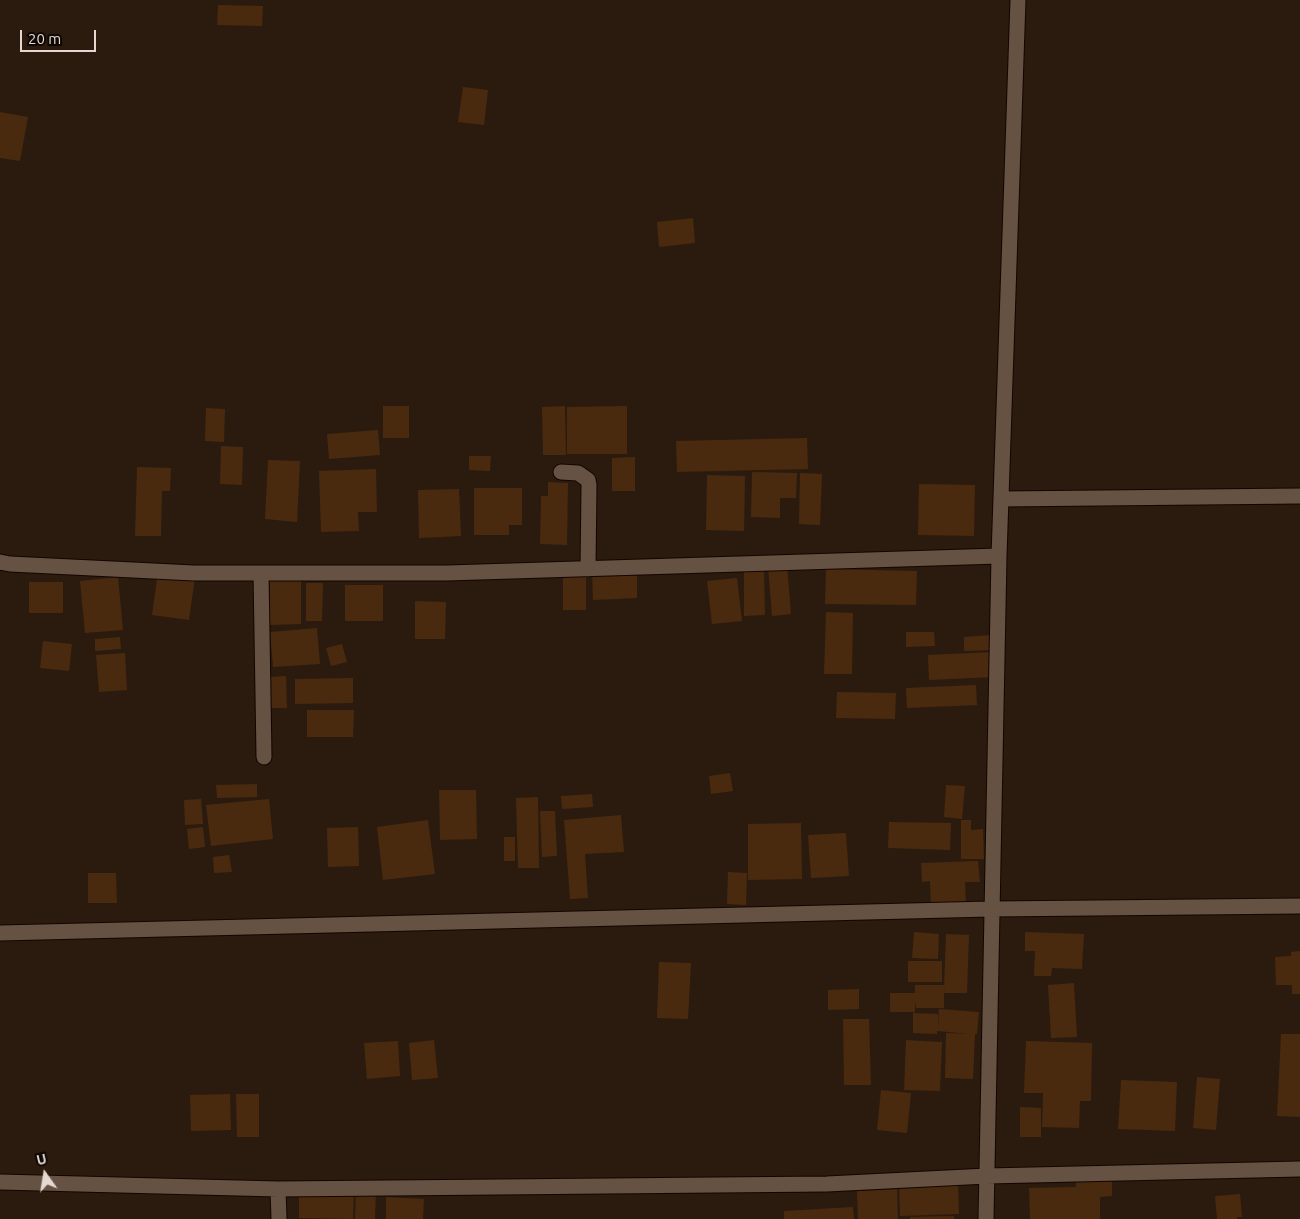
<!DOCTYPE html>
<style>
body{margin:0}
#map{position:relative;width:1300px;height:1219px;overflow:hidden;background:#2b1b0e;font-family:Ubuntu,sans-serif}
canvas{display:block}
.north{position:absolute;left:20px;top:1149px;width:50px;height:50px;-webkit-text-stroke:4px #0e0703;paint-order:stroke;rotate:347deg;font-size:14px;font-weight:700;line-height:20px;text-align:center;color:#e4d8d0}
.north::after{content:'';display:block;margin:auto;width:18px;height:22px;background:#e4d8d0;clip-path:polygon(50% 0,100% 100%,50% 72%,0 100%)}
.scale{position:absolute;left:20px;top:30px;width:76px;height:22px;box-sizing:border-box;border:2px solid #e4d8d0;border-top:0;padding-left:6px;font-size:15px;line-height:18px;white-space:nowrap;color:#e4d8d0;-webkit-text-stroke:4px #0e0703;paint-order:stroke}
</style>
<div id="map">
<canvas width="1300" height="1219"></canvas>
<div class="north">U</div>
<div class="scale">20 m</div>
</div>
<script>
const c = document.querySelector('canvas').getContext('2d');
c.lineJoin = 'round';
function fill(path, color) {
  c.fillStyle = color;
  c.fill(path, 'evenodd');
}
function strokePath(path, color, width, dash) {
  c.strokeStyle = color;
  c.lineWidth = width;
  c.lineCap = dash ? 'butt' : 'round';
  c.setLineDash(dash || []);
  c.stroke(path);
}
fill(new Path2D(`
 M218 5 263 6 262 26 217 25Z
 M463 87 488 90 484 125 458 122Z
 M0 112 28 117 20 161 0 158Z
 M693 218 695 243 659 247 657 222Z
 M383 406H409V438H383Z
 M565 406 566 455H543L542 407Z
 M627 406V454H567V407Z
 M206 408 225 409 224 442 205 441Z
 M378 430 380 455 329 459 327 434Z
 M807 438 808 469 677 472 676 441Z
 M221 446 243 447 242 485 220 484Z
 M469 456H491L490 471 469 470Z
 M635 457V491H612V458Z
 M268 460 300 461 297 522 265 519Z
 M137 467 171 468 170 491H162L161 536H135Z
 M376 469 377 512H358L359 531 321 532 319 471Z
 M752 472 797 473 796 498H780V518L751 517Z
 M800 473 822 474 820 525 799 524Z
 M707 475 745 476 744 531 706 530Z
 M548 482 568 483 567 545 540 544 541 496H548Z
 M919 484 975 485 974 536 918 535Z
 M474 488H522V525H509V535H474Z
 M459 489 461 536 419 538 418 490Z
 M787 564 791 614 772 616 768 566Z
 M764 567 765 615 744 616V568Z
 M637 568V598L593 600 592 570Z
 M826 569 917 571 916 605 825 604Z
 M158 572 195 577 189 620 152 615Z
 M563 573H586V610H563Z
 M270 576H301V624L270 625Z
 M118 577 123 630 85 633 80 581Z
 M737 578 742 621 712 624 707 581Z
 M29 582H63V613H29Z
 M306 583H323L322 621H306Z
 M345 585H383V621H345Z
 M415 601 446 602 445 639H415Z
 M826 612 853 613 852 674H824Z
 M317 628 320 664 273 667 270 632Z
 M906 632H934L935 646 906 647Z
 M992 635V650L964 651V637Z
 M120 637 121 649 95 651V639Z
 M43 641 72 644 69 671 40 668Z
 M342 644 347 662 331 666 326 648Z
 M993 652 994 677 929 680 928 655Z
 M125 653 127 690 99 692 96 655Z
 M286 676 287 708H269L268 677Z
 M353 678V703L295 704V679Z
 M976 685 977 705 907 708 906 688Z
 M837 692 896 693 895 719 836 718Z
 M307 710H354L353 737H307Z
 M730 773 733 791 711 794 709 776Z
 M257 784V797L217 798 216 785Z
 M946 785 965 786 962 819 944 817Z
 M439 790H476L477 839 440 840Z
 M592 794 593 807 562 809 561 796Z
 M538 797 539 868H518L516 798Z
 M201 799 203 824 185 825 184 800Z
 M269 799 273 839 211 846 206 805Z
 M540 811H555L557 856 542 857Z
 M621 815 624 852 585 854 588 898 570 899 564 820Z
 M428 820 435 874 383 880 377 827Z
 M961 820H971V830L983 829 984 859H961Z
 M889 822 951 823 950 850 888 848Z
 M801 823 802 879 748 880V824Z
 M203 827 205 847 189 849 187 829Z
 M358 827 359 866 328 867 327 828Z
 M846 833 849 876 811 878 808 835Z
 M504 837H515V861H504Z
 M229 855 232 872 214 873 213 857Z
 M978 861 980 882H965L966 905 931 907 930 881 922 882 921 863Z
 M728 872 747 873 746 905 727 904Z
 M88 873H116L117 903H88Z
 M914 932 939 934 938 959 912 958Z
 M1025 932 1084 934 1082 969 1052 968 1051 976H1034L1035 951H1025Z
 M946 934 969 935 967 993H944V1008H916L915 1001V1012H890V993H915V985H944V990Z
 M1300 951V994H1292V985H1276L1275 957 1291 956V952Z
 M908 961H942V982H908Z
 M659 962 691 963 688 1019 657 1018Z
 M1074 983 1077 1037 1051 1038 1048 985Z
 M859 989V1009L828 1010V990Z
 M939 1009 979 1012 977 1034H975L973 1079 945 1078 946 1033 970 1034 937 1031V1034L913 1033V1013L938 1014V1027Z
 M843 1019H869L871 1085H844Z
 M1281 1034H1300V1117L1277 1116Z
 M434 1040 438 1078 412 1080 409 1043Z
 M906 1040 942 1042 940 1091 904 1090Z
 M398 1041 400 1076 367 1079 364 1043Z
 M1026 1041 1092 1043 1091 1101H1080L1079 1128 1042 1127 1043 1093H1024Z
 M1197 1077 1220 1079 1216 1130 1193 1128Z
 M1121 1080 1177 1082 1175 1131 1118 1129Z
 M881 1090 911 1093 907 1133 877 1130Z
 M230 1094 231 1130 191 1131 190 1095Z
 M236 1094H259V1137H237Z
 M1020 1107 1041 1108V1137H1020Z
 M1112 1178V1196L1100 1197V1219H1030L1029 1188 1076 1187V1179Z
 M958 1180 959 1214 900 1216 899 1181Z
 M356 1189 376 1190 375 1219H355Z
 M897 1189 898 1219H858L857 1191Z
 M299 1190H354L353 1219 299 1218Z
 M1240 1194 1242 1217H1237V1219H1217L1215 1196Z
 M386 1197 424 1199 423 1219H386Z
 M853 1207 854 1219H784V1211Z
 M954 1216V1219H910V1217Z`), '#492a0f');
const minor = new Path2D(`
 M561 472 578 473 588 480 589 485 588 569
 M1001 499 1300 496
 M0 562 10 564 194 573H447L999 556
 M261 573 264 757
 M0 933 991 909 1300 906
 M0 1182 278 1189 827 1184 987 1176 1300 1169
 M278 1189 279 1219
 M986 1219 999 556 1018 0`);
strokePath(minor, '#130500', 17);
strokePath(minor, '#655243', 15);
</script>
